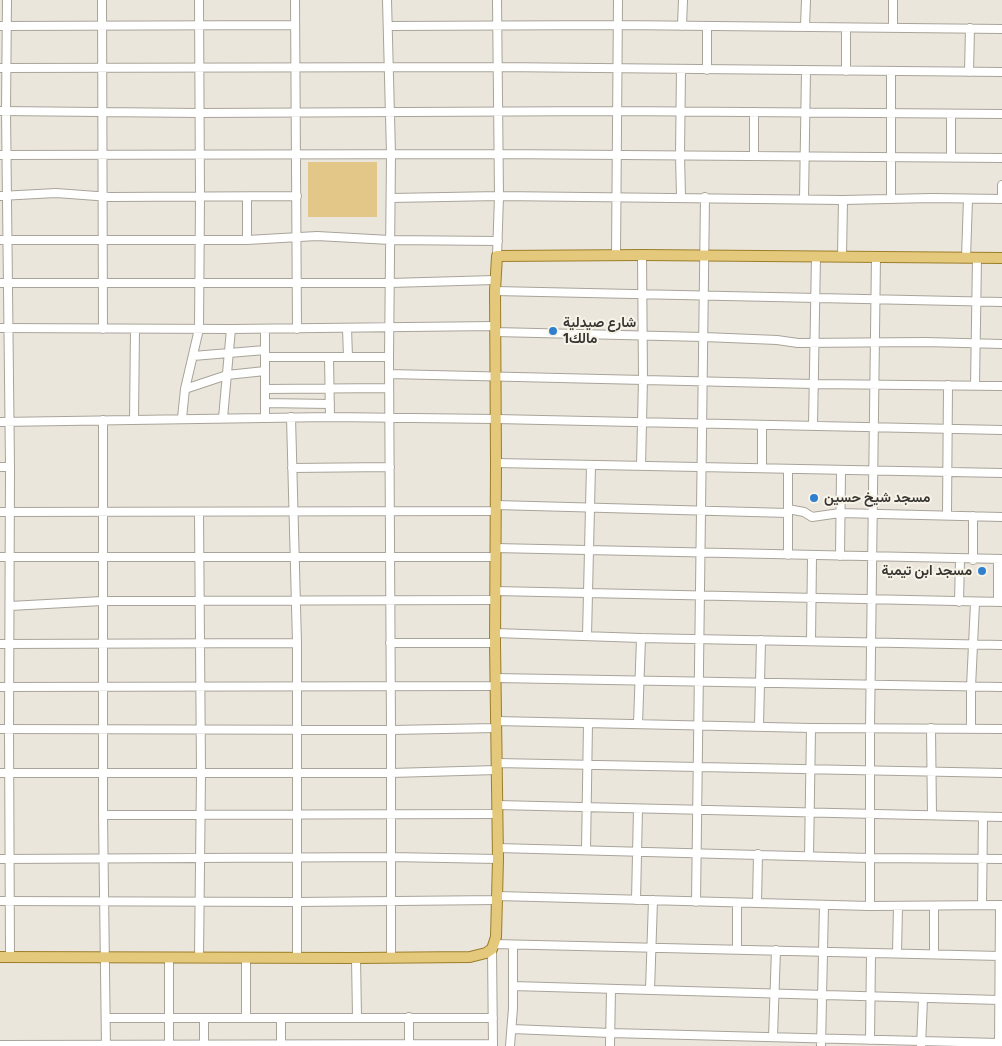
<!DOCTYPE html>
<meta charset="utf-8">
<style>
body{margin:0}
canvas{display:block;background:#ebe6db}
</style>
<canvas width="1002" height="1046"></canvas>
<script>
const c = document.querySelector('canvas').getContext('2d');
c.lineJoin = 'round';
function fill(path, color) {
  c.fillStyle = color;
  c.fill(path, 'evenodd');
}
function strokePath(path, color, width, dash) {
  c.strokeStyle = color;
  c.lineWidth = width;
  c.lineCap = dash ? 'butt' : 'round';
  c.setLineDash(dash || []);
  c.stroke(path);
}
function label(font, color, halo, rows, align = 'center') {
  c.font = font + ' "Fira Sans Condensed",Vazirmatn,sans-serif';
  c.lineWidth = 4;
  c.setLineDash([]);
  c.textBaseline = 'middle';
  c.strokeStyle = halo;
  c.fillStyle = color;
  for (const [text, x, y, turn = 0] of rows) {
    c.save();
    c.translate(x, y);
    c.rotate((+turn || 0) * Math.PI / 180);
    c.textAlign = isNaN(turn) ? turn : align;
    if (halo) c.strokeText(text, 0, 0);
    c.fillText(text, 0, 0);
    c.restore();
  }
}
fill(new Path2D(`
 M308 162H377V217H308Z`), '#e2c789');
const minor = new Path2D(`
 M7 0 6 111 10 467 9 729 10 957
 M102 0 103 329
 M295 0 297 329
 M387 0 391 154 389 357 391 730V958
 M0 26 295 25
 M388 26 618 25 1002 29
 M682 26 683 0
 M805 27 806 0
 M893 27V0
 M0 68 497 67 1002 72
 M707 70V27
 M846 71V28
 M969 72 970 28
 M0 111 199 113 616 111 1002 114
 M951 114V157
 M0 155 497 154 1002 158
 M754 156V112
 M0 196 56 193 110 197 297 196
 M681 197 680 155 681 69
 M391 198 499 196 843 200 932 198 1002 199
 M804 199 806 71
 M891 199V71
 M1002 199V185
 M0 240H247L317 236 390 240 498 241
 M247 240V197
 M616 255 618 0
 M497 256 499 196 497 0
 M842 256 843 200
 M966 258 968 199
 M0 283H390L495 280
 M495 291 1002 302
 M0 328 231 329 495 326
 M347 328 348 357
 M265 329V417
 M495 332 704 337 777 340 798 343 925 342 1002 344
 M193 356 265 350
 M265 357H389
 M329 357 330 417
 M389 374 814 384 1002 386
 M975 385 977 258
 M185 389 227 375 265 371
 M266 389 389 388
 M265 403 330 404
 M182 418 185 389 199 329 200 196 199 0
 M223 418 231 329
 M103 420V815L106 1046
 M134 420 135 329
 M0 422 330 417 496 419 1002 430
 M813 426 816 256
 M496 463 1002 473
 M641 466 643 379 642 255
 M0 467H10
 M292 468 390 467
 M762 468V425
 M496 505 788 513
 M788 509 804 512 812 517 840 513 1002 517
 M0 512 496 511
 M947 515 948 385
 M495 548 1002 559
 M788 555V469
 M840 556 841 471
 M0 557H495
 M973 560V516
 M495 591 1002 602
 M959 602 960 559
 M998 602V559
 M10 606 102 601 495 600
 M495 633 641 638 1002 645
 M587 636 591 465
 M811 641 812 556
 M390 643H495
 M0 644 297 643 291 417
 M496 678 1002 687
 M0 687 496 686
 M496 721 811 728 1002 729
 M638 724 641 638
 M759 726 761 640
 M931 728 932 815
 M0 729 391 730 496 728
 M971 729V687L975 603
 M497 763 1002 773
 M0 773H391L497 770
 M497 805 1002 817
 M103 815 497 814
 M498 848 870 858 1002 859
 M586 850 588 723
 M809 856 811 728
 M0 859 391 857 498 859
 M498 896 870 906 1002 905
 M636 900 638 809
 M0 901 297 902 497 900
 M696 902 705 197
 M757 903 758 854
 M982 905 983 817
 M870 906V728L876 256
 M494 944 1000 956
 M737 948V903
 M492 949 493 1046
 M897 953 898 906
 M934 954V906
 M199 957 201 773 199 512
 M297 958V643
 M356 958 357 1017
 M513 986 999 1000
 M650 990 653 900
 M409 1017V1046
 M107 1018H493
 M204 1018V1046
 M246 1018V957
 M281 1018V1046
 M512 1029 610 1033 999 1043
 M773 1037 776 950
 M870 1040 871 953
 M0 1045 493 1044
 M169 1046V957
 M510 1046 513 1008V945
 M610 1046 611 989
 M821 1046 824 905
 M921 1046 923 999
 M999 1046 1000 905`);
const major = new Path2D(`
 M0 957 356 958 470 957 486 953 492 949 496 937 498 859 495 643 496 463 495 291 497 256 642 255 1002 258`);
strokePath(minor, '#a9a49a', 10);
strokePath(major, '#9c7e2a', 12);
strokePath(minor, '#fff', 8);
strokePath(major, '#e4c97c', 10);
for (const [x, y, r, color] of [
 [553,331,5,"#2f7fcf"],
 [814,498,5,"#2f7fcf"],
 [982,571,5,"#2f7fcf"]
]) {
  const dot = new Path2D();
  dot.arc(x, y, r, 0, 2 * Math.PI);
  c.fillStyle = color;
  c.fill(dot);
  strokePath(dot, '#f8f3e8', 2);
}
label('bold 14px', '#383632', '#f8f3e8', [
 ["شارع صيدلية",563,323],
 ["مالك1",563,339],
 ["مسجد شيخ حسين",824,498],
 ["مسجد ابن تيمية",972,571,"right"]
], 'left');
</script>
